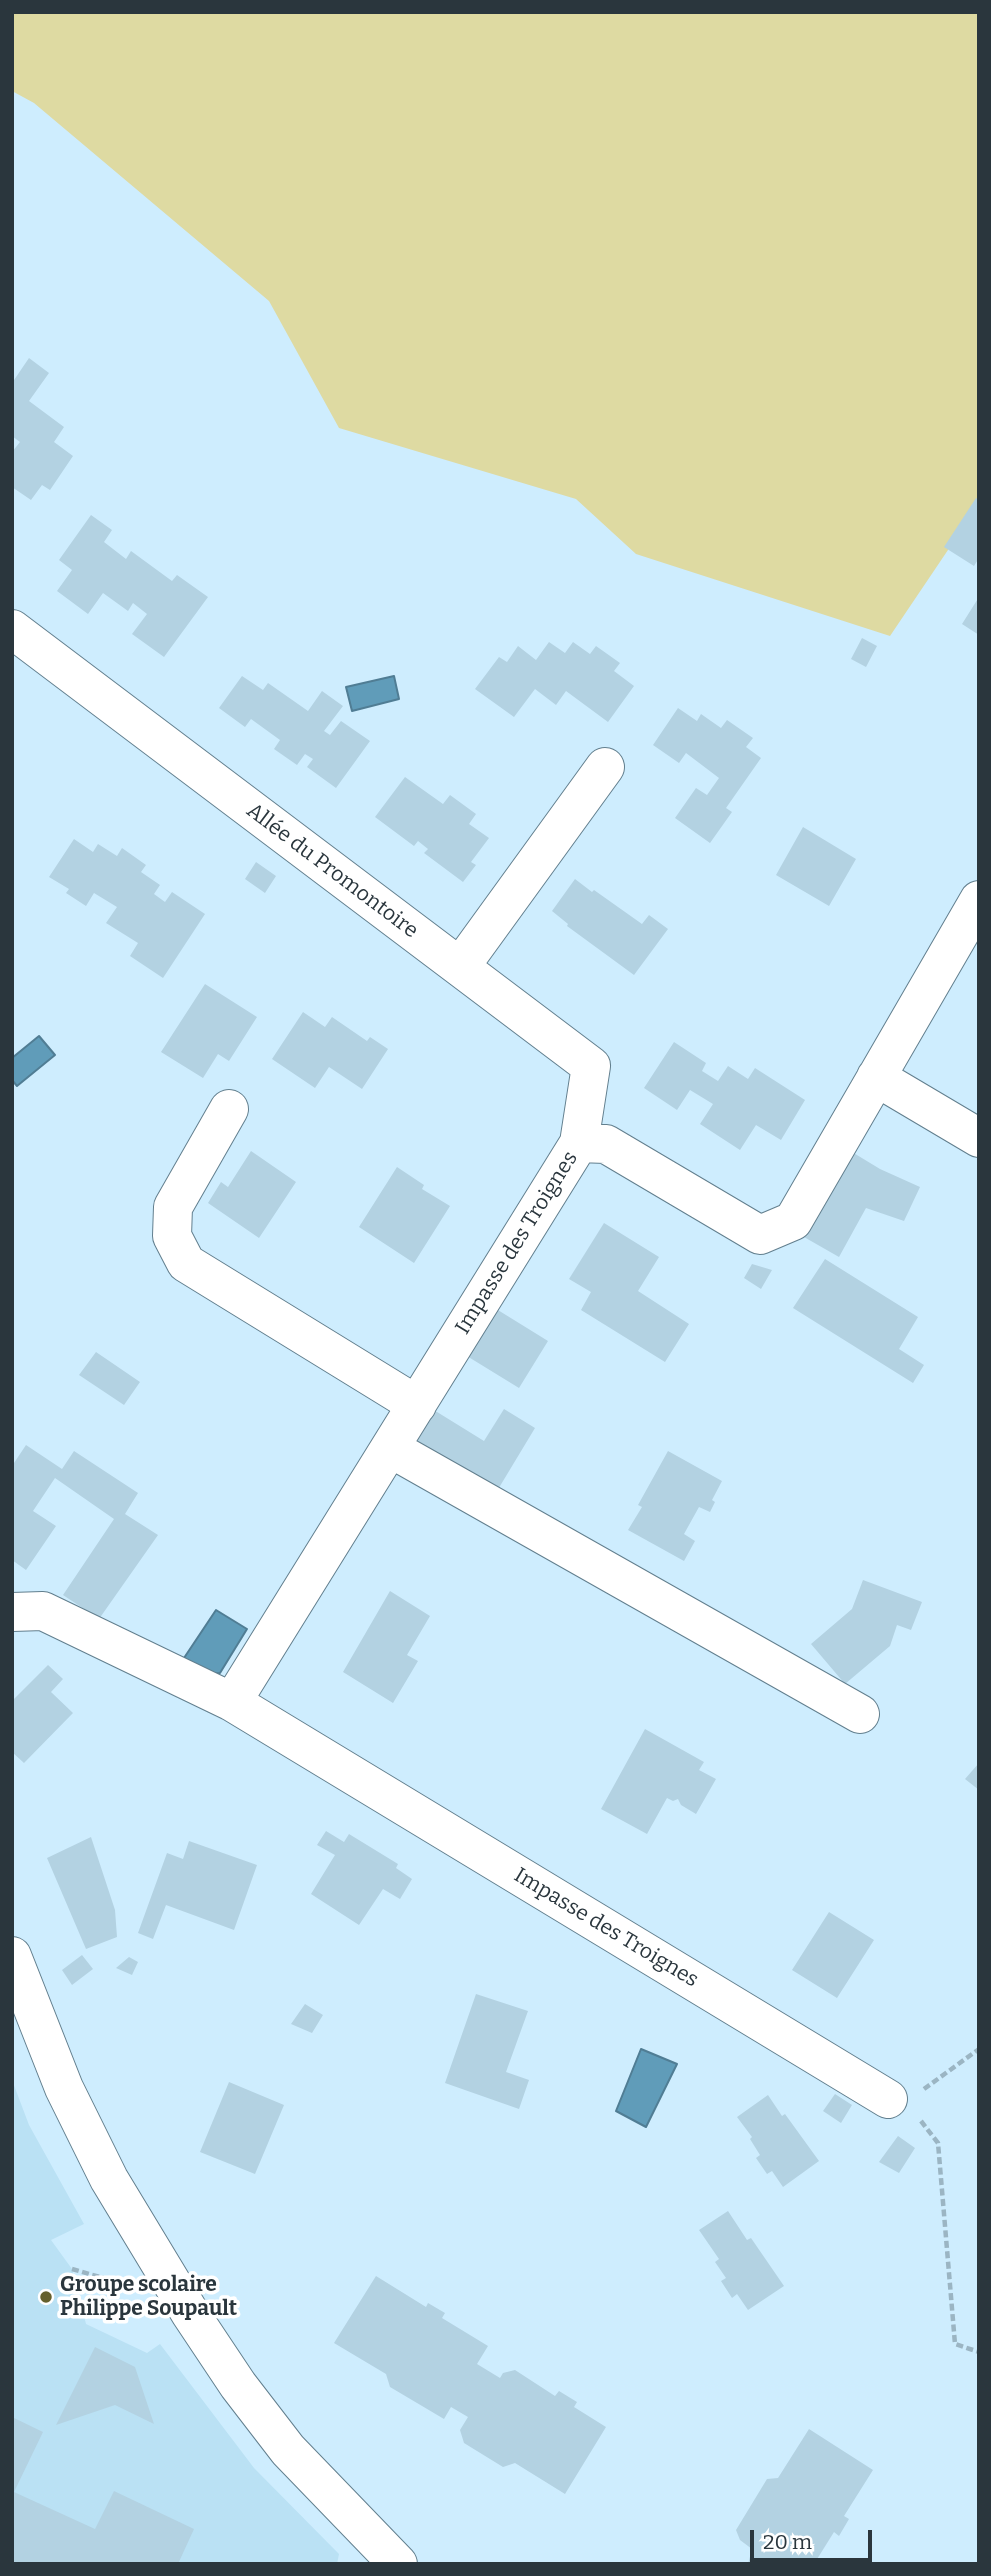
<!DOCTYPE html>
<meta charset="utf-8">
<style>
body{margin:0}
#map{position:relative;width:991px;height:2576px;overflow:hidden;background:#ceedfe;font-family:Bitter,serif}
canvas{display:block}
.frame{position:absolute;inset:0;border:14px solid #2a363d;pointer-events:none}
.scale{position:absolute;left:750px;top:2530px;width:122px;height:32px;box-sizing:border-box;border:4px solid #2a363d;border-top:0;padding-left:9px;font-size:21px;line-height:24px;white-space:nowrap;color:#2a363d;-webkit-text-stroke:5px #fff;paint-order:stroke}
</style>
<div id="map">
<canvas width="991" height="2576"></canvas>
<div class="frame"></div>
<div class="scale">20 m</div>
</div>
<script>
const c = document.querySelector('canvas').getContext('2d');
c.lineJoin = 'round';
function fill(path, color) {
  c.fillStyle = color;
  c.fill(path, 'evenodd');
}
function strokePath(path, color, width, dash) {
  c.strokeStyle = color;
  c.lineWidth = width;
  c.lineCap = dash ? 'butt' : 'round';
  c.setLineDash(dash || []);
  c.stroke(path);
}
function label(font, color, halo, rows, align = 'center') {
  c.font = font + ' Bitter,serif';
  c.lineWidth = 7;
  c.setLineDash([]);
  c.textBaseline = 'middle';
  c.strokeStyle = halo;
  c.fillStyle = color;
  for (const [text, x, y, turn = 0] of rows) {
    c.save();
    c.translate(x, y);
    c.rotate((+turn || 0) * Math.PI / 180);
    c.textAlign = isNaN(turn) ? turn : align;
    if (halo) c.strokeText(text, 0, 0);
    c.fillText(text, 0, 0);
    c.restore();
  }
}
fill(new Path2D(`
 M12 2080 29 2125 84 2224 51 2240 72 2269 86 2324 147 2353 160 2344 254 2468 339 2554 337 2564H12Z`), '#bae1f4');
fill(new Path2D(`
 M12 12H979V504L890 636 636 554 576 499 339 428 269 301 34 103 12 91Z`), '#dedaa2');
const water = new Path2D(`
 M394 676 399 699 352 711 346 687Z
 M39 1036 55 1055 17 1086 12 1080V1058Z
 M216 1610 247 1629 220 1673 196 1674 180 1664Z
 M641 2049 677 2064 646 2127 616 2111Z`);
fill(water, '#609cb9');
strokePath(water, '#507d94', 2);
fill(new Path2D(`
 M29 358 49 373 29 401 64 427 54 442 73 456 50 490 42 485 31 500 12 487V452L20 442 12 436V383Z
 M976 498 979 500V558L974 566 944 547Z
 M91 515 112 530 104 542 126 559 131 551 172 581 177 575 208 597 164 657 132 634 147 614 133 603 128 611 103 593 88 614 57 591 72 570 59 560Z
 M979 597V635L962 624Z
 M862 638 877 646 866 667 851 659Z
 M549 642 565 653 573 642 590 654 596 646 620 663 614 671 634 686 608 722 566 691 556 705 535 689 514 717 475 689 499 657 507 662 518 646 536 660Z
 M242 676 263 690 268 683 308 711 322 691 343 706 324 731 330 735 341 721 370 741 336 788 307 767 313 759 305 754 297 765 274 749 280 740 251 719 245 727 219 708Z
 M678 708 697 721 701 714 721 728 727 720 753 738 746 747 761 758 726 808 732 812 710 843 675 818 696 788 707 795 719 778 686 753 679 763 653 745Z
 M405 777 443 804 450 795 476 814 469 824 489 838 471 862 476 865 463 882 424 853 428 849 418 841 414 846 375 817Z
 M803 827 856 859 829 906 776 875Z
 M74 839 93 852 98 844 117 856 122 848 146 865 141 872 160 885 154 894 165 902 172 892 205 914 163 978 130 956 138 943 106 923 117 907 94 893 86 906 66 893 69 889 49 877Z
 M256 862 276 876 265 893 245 879Z
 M575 879 592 892 594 890 642 924 649 915 668 929 634 975 567 926 568 924 552 911Z
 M205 984 257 1017 229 1061 218 1054 203 1078 161 1052Z
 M303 1012 325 1027 332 1017 367 1041 370 1037 388 1049 362 1089 329 1067 315 1088 272 1059Z
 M674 1042 706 1063 702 1071 718 1081 728 1066 748 1079 755 1068 805 1100 781 1140 756 1125 740 1150 700 1124 713 1104 690 1090 677 1110 644 1088Z
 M251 1151 296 1182 259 1238 208 1203 221 1182 228 1187Z
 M852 1152 880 1169 920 1187 904 1221 866 1208 839 1257 804 1237Z
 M397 1167 424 1185 422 1189 450 1206 414 1263 359 1227Z
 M604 1223 659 1257 638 1291 689 1324 665 1362 581 1310 591 1292 569 1279Z
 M825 1259 918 1317 899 1349 924 1365 913 1383 793 1308Z
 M752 1264 772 1270 761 1289 744 1278Z
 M493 1307 548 1341 519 1388 462 1353Z
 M96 1352 140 1382 124 1405 79 1375Z
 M429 1407 484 1441 504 1409 535 1428 497 1491 410 1439Z
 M26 1445 62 1469 74 1451 138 1493 125 1514 158 1535 99 1619 63 1595 114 1519 55 1478 33 1511 56 1526 26 1570 12 1560V1466Z
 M668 1451 722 1481 712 1500 715 1502 710 1512 699 1507 684 1534 695 1541 684 1561 628 1530 642 1507 638 1505Z
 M863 1580 922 1602 911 1630 897 1625 890 1646 845 1684 811 1644 852 1609Z
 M390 1591 430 1616 407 1655 418 1661 393 1703 343 1672Z
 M48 1665 63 1679 51 1692 73 1713 24 1763 12 1752V1701Z
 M645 1729 704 1762 699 1770 716 1779 696 1814 681 1805 678 1799 673 1801 667 1798 647 1834 601 1809Z
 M979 1763V1790L965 1779Z
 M326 1831 344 1842 349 1834 398 1864 396 1868 412 1879 400 1899 383 1889 359 1925 311 1894 335 1855 317 1845Z
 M91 1837 115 1910 117 1937 86 1949 47 1858Z
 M189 1841 257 1865 234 1930 166 1905 153 1939 138 1933 167 1853 183 1859Z
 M829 1912 874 1940 837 1998 792 1970Z
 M82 1955 93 1969 72 1985 62 1970Z
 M129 1957 138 1962 132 1975 116 1968Z
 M476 1994 528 2011 506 2072 529 2080 519 2109 445 2083Z
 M305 2004 323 2015 312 2033 291 2024Z
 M229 2082 284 2105 255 2174 200 2152Z
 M835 2094 852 2105 841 2123 823 2111Z
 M768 2095 782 2116 785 2114 819 2161 783 2187 772 2171 767 2174 756 2158 760 2155 750 2139 752 2137 737 2117Z
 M898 2136 915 2148 899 2173 879 2162Z
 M728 2211 747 2240 751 2238 784 2286 748 2310 737 2294 732 2298 721 2281 726 2278 715 2262 719 2259 699 2230Z
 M376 2276 426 2307 428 2303 445 2313 442 2318 488 2346 477 2364 500 2378 503 2373 515 2370 555 2396 559 2391 577 2402 574 2407 606 2427 565 2494 515 2463 503 2467 464 2443 460 2430 468 2417 451 2407 444 2419 390 2387 386 2374 334 2343Z
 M95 2347 135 2367 154 2424 115 2405 56 2425Z
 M12 2417 43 2432 14 2492 95 2529 114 2491 194 2529 178 2564H12Z
 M809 2429 873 2470 844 2516 849 2519 839 2536 834 2532 814 2564H748L752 2549 740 2540 736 2530 767 2479 778 2478Z`), '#b3d2e2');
const minor = new Path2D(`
 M12 629 591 1066 579 1143
 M460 967 605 767
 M876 1077 979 1138
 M229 1109 173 1207 172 1236 186 1263 417 1405
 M390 1448 860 1714
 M12 1612 43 1611 232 1702 888 2099
 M232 1702 579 1143 606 1144 760 1235 793 1221 979 900
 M12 1956 64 2088 109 2179 190 2313 238 2385 288 2450 398 2564`);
strokePath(minor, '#627f8e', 40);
strokePath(new Path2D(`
 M924 2089 979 2049
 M921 2121 938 2143 955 2344 979 2352
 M72 2269 124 2284`), '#9bb5c3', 4.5, [7, 3.5]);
strokePath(minor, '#fff', 38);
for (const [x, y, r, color] of [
 [46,2297,7,"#65602d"]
]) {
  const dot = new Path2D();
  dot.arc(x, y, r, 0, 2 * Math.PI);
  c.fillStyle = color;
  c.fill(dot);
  strokePath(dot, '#fff', 2.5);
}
label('21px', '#2a363d', '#fff', [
 ["Allée du Promontoire",332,871,37],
 ["Impasse des Troignes",517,1243,-58],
 ["Impasse des Troignes",606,1928,31]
]);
label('bold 21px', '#2a363d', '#fff', [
 ["Groupe scolaire",60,2285],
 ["Philippe Soupault",60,2309]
], 'left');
</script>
